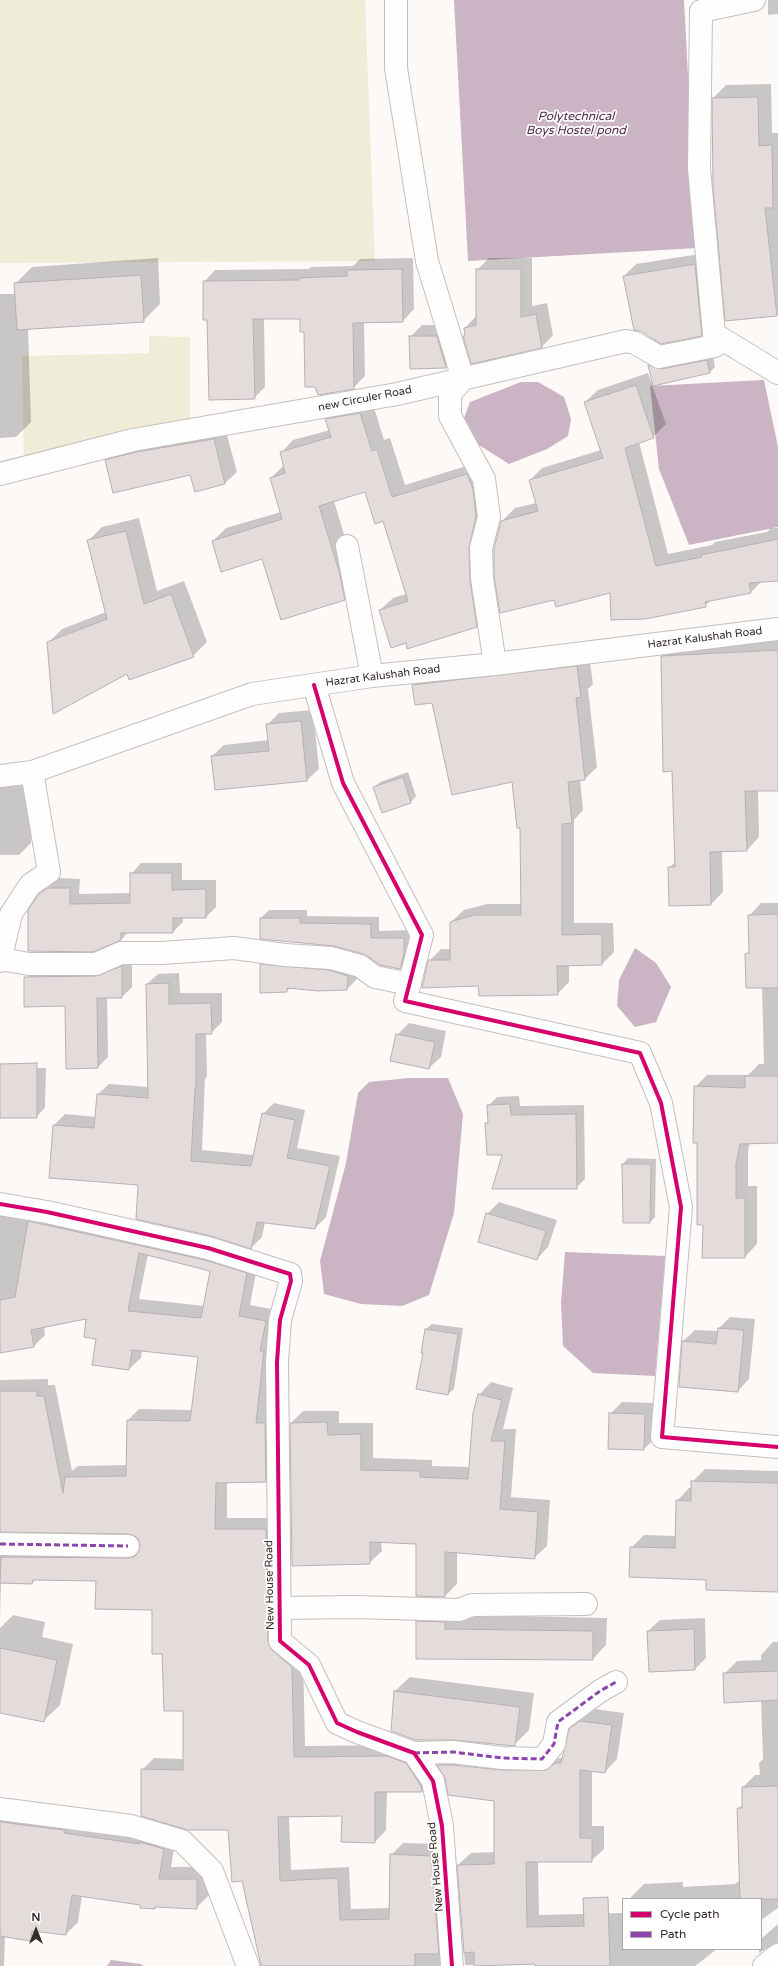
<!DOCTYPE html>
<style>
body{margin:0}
#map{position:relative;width:778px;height:1966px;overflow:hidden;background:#fcf9f7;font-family:"Varela Round",sans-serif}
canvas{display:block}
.legend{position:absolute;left:622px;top:1898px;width:140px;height:52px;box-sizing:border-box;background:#fff;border:1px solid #aeaaa9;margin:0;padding:5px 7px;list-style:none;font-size:12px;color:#352b28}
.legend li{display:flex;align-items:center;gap:8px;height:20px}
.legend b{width:20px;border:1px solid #aeaaa9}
.north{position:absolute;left:16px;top:1910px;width:40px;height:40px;-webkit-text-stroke:3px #fff;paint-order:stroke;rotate:0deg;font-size:11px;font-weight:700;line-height:16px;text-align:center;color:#352b28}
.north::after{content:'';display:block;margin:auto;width:14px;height:18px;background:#352b28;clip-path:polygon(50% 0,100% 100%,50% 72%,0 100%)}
</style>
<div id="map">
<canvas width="778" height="1966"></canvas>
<ul class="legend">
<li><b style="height:5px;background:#d6006c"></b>Cycle path</li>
<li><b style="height:5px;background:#8e44ad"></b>Path</li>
</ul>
<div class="north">N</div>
</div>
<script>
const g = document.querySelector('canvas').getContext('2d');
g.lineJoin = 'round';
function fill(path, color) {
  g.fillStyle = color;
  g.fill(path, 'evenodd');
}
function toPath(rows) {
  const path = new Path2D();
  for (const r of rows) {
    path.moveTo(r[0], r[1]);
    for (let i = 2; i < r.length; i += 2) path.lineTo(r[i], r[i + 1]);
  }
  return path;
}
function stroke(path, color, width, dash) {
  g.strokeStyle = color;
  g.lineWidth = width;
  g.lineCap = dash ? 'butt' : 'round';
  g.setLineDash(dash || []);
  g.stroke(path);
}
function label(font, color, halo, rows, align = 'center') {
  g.font = font + ' "Varela Round",sans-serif';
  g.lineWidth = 3.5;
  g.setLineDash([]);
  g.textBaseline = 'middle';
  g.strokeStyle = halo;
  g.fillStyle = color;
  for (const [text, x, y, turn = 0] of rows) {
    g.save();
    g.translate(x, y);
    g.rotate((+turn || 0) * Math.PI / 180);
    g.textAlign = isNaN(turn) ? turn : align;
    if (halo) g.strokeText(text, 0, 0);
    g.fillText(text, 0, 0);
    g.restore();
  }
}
fill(toPath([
 [0,0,365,0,375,261,0,263],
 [149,336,190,337,190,426,24,463,22,356,149,353]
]), '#efecd8');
fill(toPath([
 [454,0,684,0,697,248,468,261],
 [764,380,778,447,778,527,689,545,659,469,650,386],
 [521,382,538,382,564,397,571,419,568,436,547,449,509,464,471,440,464,418,470,402],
 [635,948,656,963,671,987,656,1022,635,1027,617,1006,619,980],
 [409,1078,448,1078,463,1114,454,1213,429,1295,402,1306,361,1304,324,1294,320,1261,346,1163,358,1093,369,1082],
 [565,1252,665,1256,655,1376,593,1373,563,1346,561,1302],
 [111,1960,141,1964,143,1966,107,1966]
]), '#cbb4c3');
fill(toPath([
 [768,0,778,0,778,14,768,15],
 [771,84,772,133,778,133,778,315,726,320,713,98,726,85],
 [706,253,713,323,701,335,624,276,636,264],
 [158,258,160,304,143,321,28,328,31,422,16,437,0,438,0,294,16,294,15,284,32,267],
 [413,258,414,309,403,321,364,321,365,376,353,388,305,331,301,318,264,318,265,387,254,398,208,319,204,282,215,270,309,269,311,267,353,266,360,259],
 [489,258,532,258,532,306,547,303,553,335,542,347,472,363,464,336,466,334,465,328,476,316,477,270],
 [422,325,448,325,458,355,446,367,411,368,410,337],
 [713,355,715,367,710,372,652,385,666,424,653,437,639,442,668,554,712,545,715,542,767,532,771,528,778,528,778,580,762,581,751,592,711,600,705,606,611,592,555,598,502,521,515,508,536,503,530,480,542,468,601,450,585,402,598,390,648,373,651,382,653,382,649,365,655,360],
 [372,401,384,440,390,438,405,485,479,462,489,614,476,626,407,642,380,610,393,598,406,594,383,520,366,491,334,501,351,558,357,587,344,600,263,558,213,541,226,528,281,512,271,478,284,465,281,453,293,440,330,430,326,419,339,407],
 [225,428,237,472,225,483,195,491,191,473,106,460,118,449],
 [139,518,157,591,184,581,207,642,193,656,127,672,48,643,62,629,106,612,88,541,102,527],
 [778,639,778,790,758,790,759,837,747,850,722,850,723,892,711,904,669,868,676,861,673,770,662,656,674,644],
 [589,655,593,684,588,689,597,767,585,779,580,779,583,810,574,820,574,923,613,923,614,952,602,964,569,965,569,982,557,994,479,985,429,961,441,949,451,949,451,922,464,910,487,904,521,904,521,827,512,781,433,702,413,685,425,673],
 [313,710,319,769,307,780,216,789,212,756,224,745,269,740,267,725,279,713],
 [408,772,416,796,411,802,374,788,380,782],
 [30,785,31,843,19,855,0,855,0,786],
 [141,863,182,863,182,880,216,880,216,907,206,917,183,917,183,922,173,932,128,932,121,940,40,895,59,878,80,879,79,894,131,893,131,874],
 [761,903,778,903,778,1142,750,1142,748,1151,748,1186,757,1186,757,1244,745,1257,704,1224,695,1087,707,1075,748,1075,759,1064,764,1064,762,987,746,954,750,950,749,916],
 [269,910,307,910,307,916,379,917,379,931,412,930,408,960,400,968,364,953,261,918],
 [270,955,358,966,357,979,347,989,290,988,287,991,261,965],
 [132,957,132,987,122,997,107,997,108,1057,98,1067,67,1068,66,1005,29,1006,29,977,39,967],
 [179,973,180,993,222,993,222,1022,211,1033,206,1033,207,1077,205,1078,202,1150,254,1155,263,1114,274,1103,305,1110,297,1148,340,1156,326,1217,315,1228,265,1222,262,1237,251,1248,139,1184,54,1125,65,1114,96,1117,98,1094,109,1084,149,1087,147,984,158,974],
 [409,1023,446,1031,441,1057,429,1068,397,1035],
 [0,1068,46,1068,45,1108,36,1117,0,1117],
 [519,1096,520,1106,584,1105,585,1179,576,1188,503,1154,486,1124,489,1121,488,1106,497,1097],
 [628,1158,656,1159,655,1217,650,1222,622,1193,623,1164],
 [499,1202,557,1220,548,1247,537,1259,487,1214],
 [0,1214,258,1262,250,1305,277,1310,277,1469,265,1481,227,1482,227,1518,278,1518,279,1629,303,1656,305,1746,399,1745,433,1779,422,1791,387,1791,386,1830,375,1842,343,1815,289,1816,291,1870,349,1867,351,1909,390,1908,391,1855,403,1843,442,1844,445,1966,266,1966,229,1829,142,1770,154,1758,184,1759,184,1710,163,1653,153,1609,97,1580,36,1579,32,1583,1,1582,0,1619,0,1537,12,1545,140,1547,140,1540,135,1535,128,1532,0,1531,0,1380,48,1379,48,1385,55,1385,72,1471,78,1466,127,1465,128,1420,139,1409,193,1410,200,1356,142,1350,141,1358,129,1369,88,1318,44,1327,45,1335,34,1346,0,1352],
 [148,1254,211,1270,205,1306,139,1299],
 [730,1317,755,1319,749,1379,738,1391,683,1341,695,1330,718,1331,719,1328],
 [432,1324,463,1328,454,1389,448,1394,417,1388,424,1352,426,1329],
 [491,1382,513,1388,503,1429,516,1429,511,1497,550,1500,547,1546,534,1558,457,1552,457,1584,445,1596,417,1543,381,1542,382,1551,369,1563,291,1423,303,1411,339,1411,339,1423,373,1423,373,1458,432,1460,432,1466,470,1467,479,1395],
 [622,1402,656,1403,655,1438,644,1449,610,1414],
 [705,1469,778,1471,778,1591,707,1579,631,1548,644,1535,676,1536,677,1501,689,1488,692,1488,692,1482],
 [431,1608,459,1615,607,1618,606,1645,593,1659,417,1658,417,1622],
 [13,1615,45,1622,42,1637,73,1644,60,1705,43,1721,0,1712,0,1628],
 [705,1618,706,1658,695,1669,648,1631,660,1620],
 [773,1642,778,1642,778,1908,761,1920,761,1899,631,1899,631,1897,644,1884,683,1882,683,1887,735,1884,740,1880,738,1809,743,1804,743,1787,755,1775,760,1775,759,1763,763,1759,761,1700,724,1674,737,1661,761,1660,761,1655],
 [410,1677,534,1693,529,1730,514,1745,392,1730,395,1691],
 [594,1709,624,1713,617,1759,605,1772,592,1770,592,1826,604,1826,604,1849,591,1861,538,1861,539,1915,623,1913,623,1949,717,1949,695,1966,536,1966,536,1963,465,1965,458,1865,471,1853,496,1852,496,1800,446,1778,438,1765,451,1753,515,1758,561,1758,564,1755,570,1730],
 [457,1764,507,1770,507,1772,457,1766],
 [0,1808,176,1836,171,1867,209,1867,209,1895,196,1908,157,1906,154,1908,141,1904,82,1895,78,1922,66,1934,39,1930,30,1940,5,1936,4,1966,0,1966],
 [778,1924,778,1942,759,1953,759,1949,761,1949,761,1939]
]), '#0003');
const building = toPath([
 [758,97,759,146,772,145,773,208,765,208,777,316,725,321,713,188,712,98,758,97],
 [695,264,702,336,661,344,641,331,634,330,623,276,695,264],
 [402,269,403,322,353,323,354,389,318,395,315,387,305,387,304,332,300,332,300,319,253,319,255,399,209,400,207,320,203,320,203,281,299,280,299,278,347,276,347,270,402,269],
 [476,269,521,269,521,317,536,314,542,348,471,364,463,336,465,336,464,328,476,325,476,269],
 [141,275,144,322,17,330,14,283,141,275],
 [409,336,437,336,446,368,410,369,409,336],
 [707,360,710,373,653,386,648,365,661,369,707,360],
 [636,385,654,438,625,448,656,566,702,557,701,555,778,539,778,581,749,583,751,593,705,602,706,607,645,619,611,620,610,593,556,607,554,600,500,613,494,577,494,549,501,521,538,511,529,480,603,458,584,402,636,385],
 [360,413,372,451,377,449,392,497,467,474,473,489,476,516,469,548,470,580,477,627,407,649,406,643,391,648,379,610,408,601,383,521,375,524,365,492,319,506,339,571,345,600,281,620,262,559,221,572,212,541,282,519,270,478,285,473,280,452,331,437,325,419,360,413],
 [214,439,225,484,195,492,190,475,113,493,105,460,136,452,214,439],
 [126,531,144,604,171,594,194,657,129,680,127,674,53,714,47,642,107,619,87,540,126,531],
 [778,650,778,791,745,791,747,851,710,852,711,905,669,906,668,867,675,867,672,771,663,772,661,656,778,650],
 [577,666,581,697,576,698,585,780,568,782,572,823,562,824,562,935,602,934,602,965,557,966,558,995,479,996,478,986,422,988,428,960,450,960,450,922,474,915,521,915,520,828,517,828,512,782,452,795,432,703,415,705,412,685,577,666],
 [301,721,307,781,215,790,211,756,269,751,266,724,301,721],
 [403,777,411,803,382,813,373,787,403,777],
 [130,873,172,873,172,890,206,889,206,918,173,918,173,933,121,933,121,940,93,952,28,951,28,910,39,894,48,888,70,888,70,904,130,903,130,873],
 [778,914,778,988,746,988,745,954,749,953,748,915,778,914],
 [260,918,300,918,300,923,371,924,371,938,404,938,404,953,400,969,380,965,364,954,334,946,260,939,260,918],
 [260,964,329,970,348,976,347,990,318,991,287,988,287,992,260,993,260,964],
 [122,966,122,998,97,998,98,1068,66,1069,65,1006,24,1007,24,977,96,976,122,966],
 [169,983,169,1004,211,1003,212,1034,196,1034,196,1088,195,1088,191,1161,251,1166,262,1113,295,1120,287,1158,330,1166,315,1229,257,1222,251,1249,211,1236,136,1219,138,1185,49,1178,53,1125,94,1128,97,1094,148,1098,146,984,169,983],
 [396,1034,435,1042,429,1069,390,1061,396,1034],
 [37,1063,37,1118,0,1118,0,1064,37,1063],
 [745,1076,778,1076,778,1143,740,1144,736,1164,736,1198,745,1198,745,1258,702,1258,703,1225,697,1225,697,1143,693,1143,694,1086,745,1088,745,1076],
 [510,1104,511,1115,576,1114,577,1189,492,1189,502,1155,487,1155,485,1123,488,1123,487,1105,510,1104],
 [622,1164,651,1164,650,1223,623,1223,622,1164],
 [486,1213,546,1231,537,1260,478,1242,486,1213],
 [28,1221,205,1260,247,1273,239,1316,266,1321,260,1351,264,1351,256,1423,265,1423,266,1482,216,1483,215,1529,266,1529,268,1641,272,1650,292,1667,294,1757,387,1756,406,1763,421,1786,422,1792,375,1792,375,1843,341,1842,342,1816,278,1817,280,1881,338,1878,340,1920,389,1919,390,1854,431,1856,439,1954,415,1954,415,1966,261,1966,242,1881,232,1882,228,1830,188,1830,141,1816,141,1769,183,1770,183,1711,164,1711,162,1654,152,1654,152,1610,95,1609,96,1581,33,1580,32,1584,0,1583,1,1557,128,1558,134,1557,138,1553,140,1546,139,1540,135,1536,128,1534,0,1532,0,1391,37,1391,37,1396,44,1396,63,1493,65,1477,126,1476,127,1420,190,1421,198,1357,132,1350,129,1370,92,1365,96,1339,84,1337,86,1319,31,1330,34,1347,0,1353,0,1300,15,1297,28,1221],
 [139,1253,210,1271,201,1318,128,1311,139,1253],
 [718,1328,744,1330,738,1392,679,1387,682,1341,716,1344,718,1328],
 [425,1329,458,1334,448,1395,416,1389,423,1353,421,1353,425,1329],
 [478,1394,502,1400,491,1441,505,1441,500,1509,538,1512,535,1559,445,1552,445,1597,416,1596,416,1544,370,1542,370,1564,292,1566,290,1423,327,1422,328,1435,361,1434,361,1470,420,1471,420,1477,468,1479,473,1413,478,1394],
 [609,1413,645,1414,644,1450,608,1449,609,1413],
 [691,1481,778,1483,778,1592,706,1590,706,1580,629,1577,630,1547,675,1548,676,1500,691,1501,691,1481],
 [416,1621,445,1622,445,1629,593,1631,593,1660,416,1659,416,1621],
 [694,1629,695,1670,649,1672,647,1631,694,1629],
 [0,1648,57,1660,44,1722,0,1713,0,1648],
 [778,1671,778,1700,724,1703,723,1673,778,1671],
 [394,1691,520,1707,515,1746,454,1740,416,1740,391,1731,394,1691],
 [580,1721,612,1725,605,1773,580,1770,580,1838,592,1838,592,1862,526,1862,527,1927,584,1926,583,1898,608,1897,610,1966,535,1966,535,1964,474,1966,474,1952,464,1953,457,1865,494,1864,494,1801,448,1795,445,1778,437,1765,452,1765,502,1770,547,1770,555,1763,561,1763,569,1729,580,1721],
 [778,1786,778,1899,740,1899,737,1808,742,1808,742,1787,778,1786],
 [0,1822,64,1830,64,1833,140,1844,140,1842,164,1849,159,1879,197,1879,197,1909,155,1907,155,1909,140,1908,140,1905,72,1895,66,1935,32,1931,30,1941,0,1936,0,1822]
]);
fill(building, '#e4dbdb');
stroke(building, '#b7b0b1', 1);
const minor = toPath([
 [396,0,396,68,427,261,463,379,450,394,450,416,484,479,489,517,481,548,482,578,495,664],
 [754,0,701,11,699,168,714,334,778,373],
 [0,474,133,440,397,394,626,341,635,343,659,357,715,346,714,334],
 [347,546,372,676],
 [314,685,343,783,422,935,405,1001,640,1053,661,1103,681,1207,662,1437,778,1447],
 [0,776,32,772,252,694,372,676,495,664,778,629],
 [1,959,29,964,96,964,121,953,162,953,234,948,285,955,331,958,360,966,375,977,410,984],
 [0,961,11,914,30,885,49,872,32,772],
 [0,1204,47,1212,208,1248,290,1274,291,1281,280,1320,277,1362,280,1641,309,1665,337,1723,357,1732,414,1753,433,1781,442,1826,452,1966],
 [0,1544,128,1546],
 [280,1608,355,1607,459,1610,472,1605,586,1604],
 [414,1753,453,1752,502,1758,542,1759,554,1744,558,1722,600,1691,616,1682],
 [0,1809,131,1826,182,1841,212,1871,248,1966]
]);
const major = toPath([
 [764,1966,778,1955]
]);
stroke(minor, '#c5bfbd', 24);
stroke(major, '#c5bfbd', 24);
stroke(minor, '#fffefe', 22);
stroke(major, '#fffefe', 22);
stroke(toPath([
 [0,1544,128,1546],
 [414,1753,453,1752,502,1758,542,1759,554,1744,558,1722,600,1691,616,1682]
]), '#8e44ad', 3, [6, 3]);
stroke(toPath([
 [314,685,343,783,422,935,405,1001,640,1053,661,1103,681,1207,662,1437,778,1447],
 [0,1204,47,1212,208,1248,290,1274,291,1281,280,1320,277,1362,280,1641,309,1665,337,1723,357,1732,414,1753,433,1781,442,1826,452,1966]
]), '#d6006c', 4);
label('11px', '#352b28', '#fff', [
 ["new Circuler Road",365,399,-11],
 ["Hazrat Kalushah Road",705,638,-7],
 ["Hazrat Kalushah Road",383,676,-7],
 ["New House Road",270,1585,-91],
 ["New House Road",436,1867,-95]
]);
label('italic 12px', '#53294a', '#fff', [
 ["Polytechnical",576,117],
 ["Boys Hostel pond",576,131]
]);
</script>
